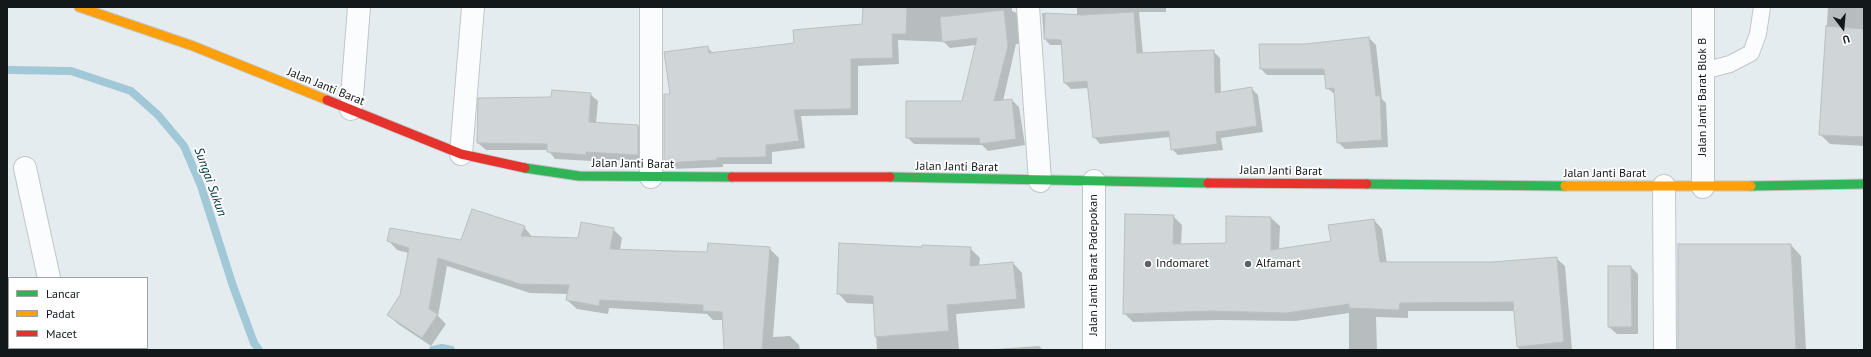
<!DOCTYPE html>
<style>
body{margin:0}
#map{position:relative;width:1871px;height:357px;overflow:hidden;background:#e5ecef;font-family:"PT Sans",sans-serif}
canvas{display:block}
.frame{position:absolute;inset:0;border:8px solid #13181a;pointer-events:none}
.legend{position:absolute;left:8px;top:277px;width:140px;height:72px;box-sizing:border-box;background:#fff;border:1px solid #a1a3a3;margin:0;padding:5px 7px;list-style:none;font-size:12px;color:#13181a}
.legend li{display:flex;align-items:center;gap:8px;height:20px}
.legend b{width:20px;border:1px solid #a1a3a3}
.north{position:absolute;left:1823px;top:8px;width:40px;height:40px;-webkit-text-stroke:3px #fff;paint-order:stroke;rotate:164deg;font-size:11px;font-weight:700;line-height:16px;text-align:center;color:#13181a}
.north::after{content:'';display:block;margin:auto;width:14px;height:18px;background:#13181a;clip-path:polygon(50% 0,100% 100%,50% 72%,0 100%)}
</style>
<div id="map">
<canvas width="1871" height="357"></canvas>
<div class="frame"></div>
<ul class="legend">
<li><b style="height:5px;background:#30b455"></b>Lancar</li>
<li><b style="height:5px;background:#ff9f0a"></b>Padat</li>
<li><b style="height:5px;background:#e5322d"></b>Macet</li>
</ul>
<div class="north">U</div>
</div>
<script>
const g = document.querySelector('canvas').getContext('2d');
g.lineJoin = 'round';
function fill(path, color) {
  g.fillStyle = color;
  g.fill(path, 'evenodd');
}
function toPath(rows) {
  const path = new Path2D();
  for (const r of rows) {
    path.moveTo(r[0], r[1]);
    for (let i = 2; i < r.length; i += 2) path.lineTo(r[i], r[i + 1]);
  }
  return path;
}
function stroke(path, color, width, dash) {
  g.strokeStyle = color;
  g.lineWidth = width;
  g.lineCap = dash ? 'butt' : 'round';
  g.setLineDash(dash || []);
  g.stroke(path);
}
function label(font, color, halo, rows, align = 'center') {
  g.font = font + ' "PT Sans",sans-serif';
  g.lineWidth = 3.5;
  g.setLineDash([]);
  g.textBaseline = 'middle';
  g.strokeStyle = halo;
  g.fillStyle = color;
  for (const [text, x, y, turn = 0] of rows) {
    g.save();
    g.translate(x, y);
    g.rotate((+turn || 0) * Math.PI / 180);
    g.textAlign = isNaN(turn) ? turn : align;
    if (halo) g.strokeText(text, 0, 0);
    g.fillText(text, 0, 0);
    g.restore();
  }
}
fill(toPath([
 [864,7,1012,7,1012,11,1015,12,1022,19,1024,44,1016,44,1003,101,1012,100,1019,107,1025,145,988,151,982,145,914,144,907,137,963,102,976,45,950,48,944,42,898,40,899,64,858,66,858,115,801,116,805,148,772,152,772,164,723,164,723,167,672,169,665,162,672,95,707,47,714,54,795,44,863,25],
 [1077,7,1166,7,1166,12,1139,12,1143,54,1213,51,1220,58,1221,93,1251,88,1258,95,1263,132,1221,138,1223,150,1178,155,1172,149,1170,137,1100,144,1094,137,1089,88,1071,89,1065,83,1062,45,1050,45,1044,38,1042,13,1077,16],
 [1828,7,1864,7,1864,146,1830,144,1820,134],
 [1369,38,1376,45,1382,99,1386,103,1388,147,1345,149,1338,142,1336,95,1327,88,1326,75,1267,75,1261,69,1305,45],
 [590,94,598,101,596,124,638,126,645,133,645,161,593,159,593,161,555,159,548,150,486,150,478,143,552,98],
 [1173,216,1182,225,1181,244,1227,244,1271,218,1280,226,1279,250,1332,242,1374,220,1382,229,1387,263,1492,263,1556,258,1565,266,1572,350,1519,350,1515,311,1408,311,1408,318,1376,317,1377,350,1349,350,1349,313,1295,321,1220,320,1133,322,1124,313],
 [524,227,533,238,579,239,613,229,622,238,620,250,708,253,769,248,779,258,773,337,790,336,799,345,800,350,725,350,723,320,713,320,707,314,609,308,608,314,577,309,567,300,569,294,530,293,447,266,438,316,446,324,431,346,398,324,388,315,401,296,409,253,397,250,388,240,462,241],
 [1791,245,1801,256,1806,350,1679,350],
 [923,248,970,248,980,258,979,266,1013,263,1022,273,1025,308,956,314,959,350,877,350,874,304,847,303,838,293],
 [1631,267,1638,274,1638,334,1617,334,1609,327],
 [1039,346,1043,350,980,350]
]), '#0003');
stroke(toPath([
 [7,70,71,71,131,91,158,115,184,146,201,186,233,286,254,343,259,350],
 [433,350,442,348,451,350]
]), '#a1c8d6', 8);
const building = toPath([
 [863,7,907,7,906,34,892,34,893,58,851,59,851,109,794,110,799,141,766,145,766,157,717,158,717,160,664,163,664,94,670,94,664,52,708,46,709,53,794,43,793,30,862,24,863,7],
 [1004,10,1008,46,994,101,1012,99,1016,139,980,144,979,138,906,138,906,101,962,101,977,38,942,42,940,17,1004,10],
 [1134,12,1137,53,1214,50,1215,93,1252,87,1257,126,1216,132,1217,144,1171,150,1169,131,1093,138,1087,81,1064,83,1061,40,1044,39,1045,13,1082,15,1134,12],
 [1826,26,1864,29,1864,137,1819,135,1826,26],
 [1369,37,1376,96,1380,95,1382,140,1337,143,1334,88,1326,89,1324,69,1260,69,1259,44,1305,44,1369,37],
 [552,90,591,93,589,122,638,125,638,155,586,152,586,155,547,152,547,144,477,143,478,98,551,97,552,90],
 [472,209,525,226,521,236,578,238,581,222,614,228,610,249,707,252,708,243,770,247,762,350,724,350,722,312,703,311,703,305,600,300,599,306,566,300,569,285,520,284,438,258,429,309,438,314,422,338,387,315,400,295,409,248,387,241,390,228,461,240,472,209],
 [1125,214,1174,215,1173,244,1226,243,1226,216,1271,217,1271,250,1331,241,1328,225,1374,219,1380,262,1492,262,1557,257,1564,342,1517,347,1513,302,1400,303,1399,310,1349,308,1349,304,1286,313,1211,311,1123,314,1125,214],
 [839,243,922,247,922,245,971,247,970,266,1013,262,1017,299,947,305,949,331,875,337,873,296,837,294,839,243],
 [1678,244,1791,244,1796,350,1678,350,1678,244],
 [1608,266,1631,266,1632,327,1608,327,1608,266]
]);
fill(building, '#d0d5d7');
stroke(building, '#babfc1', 1);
const lane = toPath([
 [1702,68,1711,69,1730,64,1751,53,1758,34,1762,7]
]);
const street = toPath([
 [1028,7,1040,181],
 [1703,7,1703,187],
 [351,109,359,7],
 [461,154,473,7],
 [25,168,49,278],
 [651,177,651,7],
 [1094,181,1094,350],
 [1664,186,1665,350],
 [60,348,61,350]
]);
const fast = toPath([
 [525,168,579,176,732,177],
 [890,177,1208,183],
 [1367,184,1565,186],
 [1751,186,1864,184]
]);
const slow = toPath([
 [79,7,193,46,327,100],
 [1565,186,1751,186]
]);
const jam = toPath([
 [327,100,461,154,525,168],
 [732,177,890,177],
 [1208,183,1367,184]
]);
stroke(lane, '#c1c6c8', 18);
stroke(street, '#c1c6c8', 24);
stroke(fast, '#c1c6c8', 11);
stroke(slow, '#c1c6c8', 11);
stroke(jam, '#c1c6c8', 11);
stroke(lane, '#fbfcfd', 16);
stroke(street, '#fbfcfd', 22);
stroke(fast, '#30b455', 9);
stroke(slow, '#ff9f0a', 9);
stroke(jam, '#e5322d', 9);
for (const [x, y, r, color] of [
 [1148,264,4,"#5c6265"],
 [1248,264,4,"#5c6265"]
]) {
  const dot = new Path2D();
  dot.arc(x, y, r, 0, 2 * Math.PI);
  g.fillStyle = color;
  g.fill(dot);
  stroke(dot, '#fff', 1.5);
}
label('12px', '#13181a', '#fff', [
 ["Jalan Janti Barat",326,87,22],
 ["Jalan Janti Barat Blok B",1703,97,-90],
 ["Jalan Janti Barat",633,164,1],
 ["Jalan Janti Barat",957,167,1],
 ["Jalan Janti Barat",1281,171,1],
 ["Jalan Janti Barat",1605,174],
 ["Jalan Janti Barat Padepokan",1094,265,-90]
]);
label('12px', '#13181a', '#fff', [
 ["Indomaret",1156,264],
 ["Alfamart",1256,264]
], 'left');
label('italic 13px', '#00313f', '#fff', [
 ["Sungai Sukun",210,182,70]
]);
</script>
